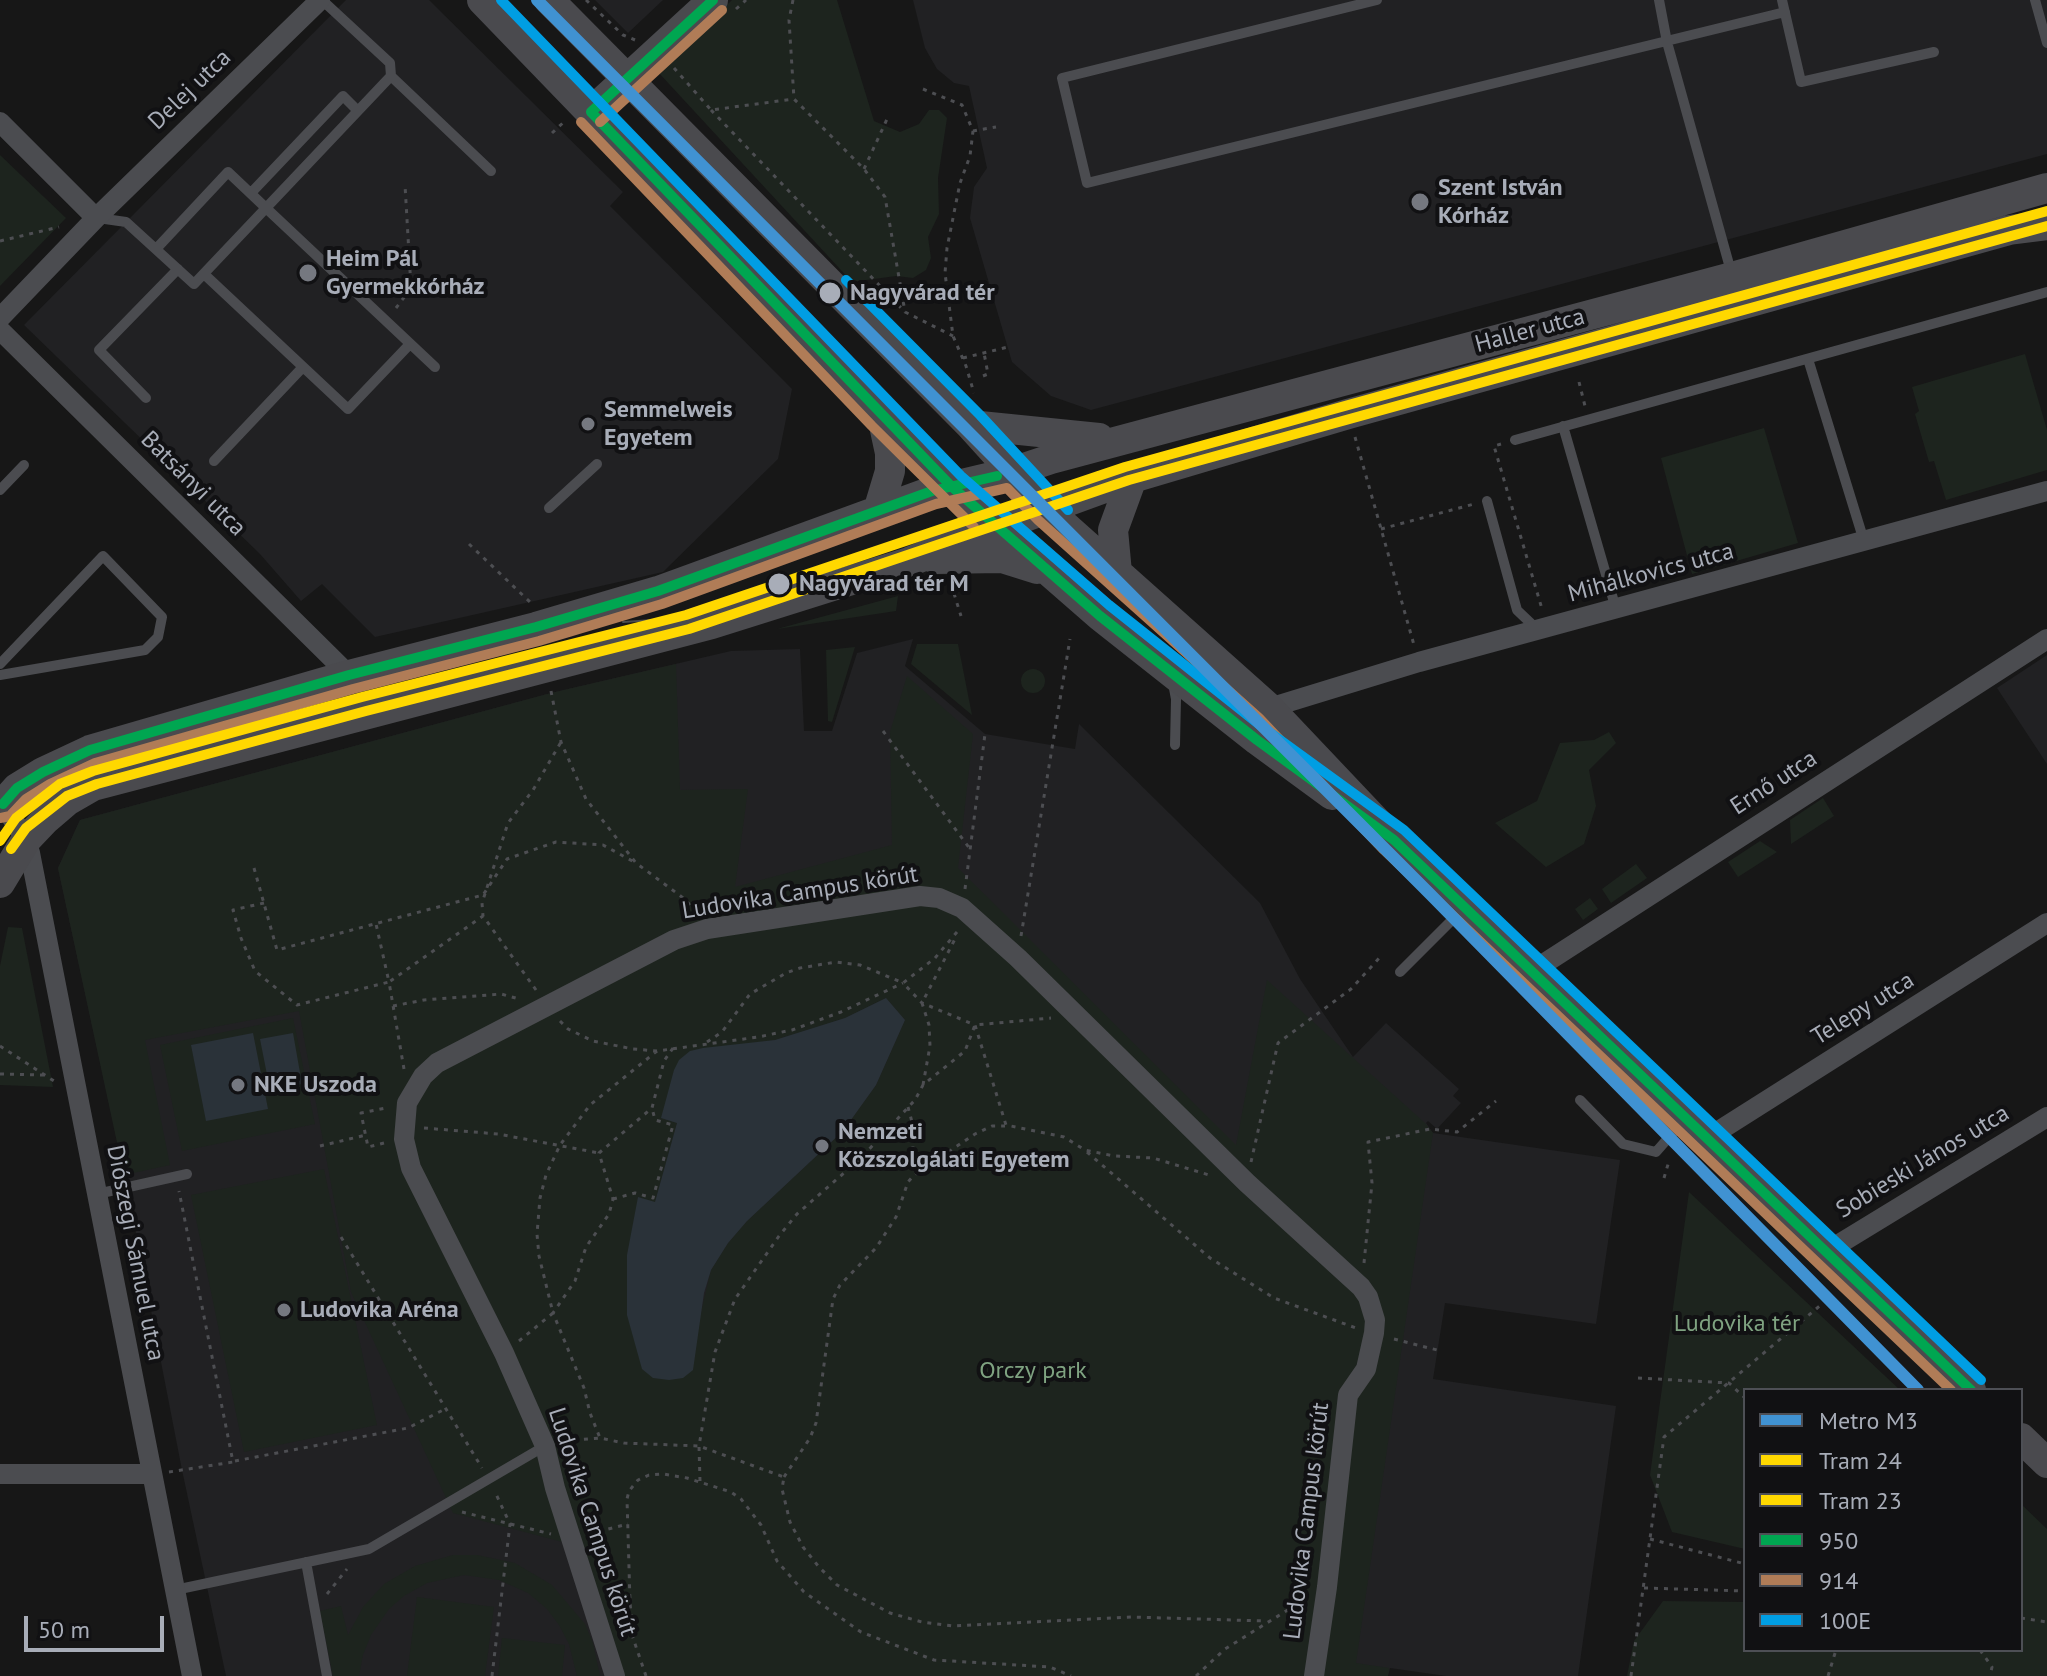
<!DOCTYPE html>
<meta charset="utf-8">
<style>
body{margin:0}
#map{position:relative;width:2047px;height:1676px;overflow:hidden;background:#171717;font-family:"PT Sans",sans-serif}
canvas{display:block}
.legend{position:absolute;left:1743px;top:1388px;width:280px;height:264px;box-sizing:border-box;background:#111113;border:2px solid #4d4f55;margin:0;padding:10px 14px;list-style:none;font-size:24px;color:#a8adb8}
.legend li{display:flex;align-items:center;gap:16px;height:40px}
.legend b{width:40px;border:2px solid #4d4f55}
.scale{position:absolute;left:24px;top:1616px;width:140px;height:36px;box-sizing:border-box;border:4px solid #a8adb8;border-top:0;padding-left:10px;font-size:24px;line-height:28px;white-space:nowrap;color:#a8adb8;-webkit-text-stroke:6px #111113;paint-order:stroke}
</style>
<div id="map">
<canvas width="2047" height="1676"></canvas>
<ul class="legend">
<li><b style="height:10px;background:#4092d2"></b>Metro M3</li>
<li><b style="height:10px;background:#ffd800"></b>Tram 24</li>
<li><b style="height:10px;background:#ffd800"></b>Tram 23</li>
<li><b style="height:10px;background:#00a651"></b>950</li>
<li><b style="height:10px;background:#b07c57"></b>914</li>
<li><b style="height:10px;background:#009ee3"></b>100E</li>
</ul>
<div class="scale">50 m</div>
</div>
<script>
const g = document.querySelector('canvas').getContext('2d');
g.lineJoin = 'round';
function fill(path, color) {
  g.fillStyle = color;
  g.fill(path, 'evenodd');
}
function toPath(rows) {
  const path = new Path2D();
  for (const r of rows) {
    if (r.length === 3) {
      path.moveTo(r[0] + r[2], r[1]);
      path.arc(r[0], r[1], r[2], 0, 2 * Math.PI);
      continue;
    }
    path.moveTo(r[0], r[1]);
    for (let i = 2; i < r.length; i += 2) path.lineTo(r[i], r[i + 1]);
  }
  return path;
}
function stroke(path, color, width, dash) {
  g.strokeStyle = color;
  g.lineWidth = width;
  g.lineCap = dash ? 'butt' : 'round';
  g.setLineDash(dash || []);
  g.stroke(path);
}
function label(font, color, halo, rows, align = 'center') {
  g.font = font + ' "PT Sans",sans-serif';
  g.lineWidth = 8;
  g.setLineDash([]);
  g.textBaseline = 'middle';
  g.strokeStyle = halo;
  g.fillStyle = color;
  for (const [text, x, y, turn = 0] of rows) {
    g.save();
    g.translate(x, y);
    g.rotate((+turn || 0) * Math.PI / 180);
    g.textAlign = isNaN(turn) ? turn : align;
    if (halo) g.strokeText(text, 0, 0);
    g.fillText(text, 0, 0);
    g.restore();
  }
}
fill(toPath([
 [346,0,429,0,623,192,610,206,792,389,778,459,663,572,375,637,322,584,301,601,260,554,24,325],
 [595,0,663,0,628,33],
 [913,0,2047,0,2047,154,1091,410,1051,396,1012,362,970,218,974,187,987,168,969,86,954,83,937,69,925,48],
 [913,639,905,666,985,734,1075,749,1079,724,1260,903,1300,979,1353,1057,1386,1023,1459,1089,1453,1096,1461,1103,1437,1129,1428,1121,1426,1123,1433,1133,1620,1160,1596,1324,1445,1303,1433,1379,1616,1406,1578,1676,1446,1676,1390,1668,1388,1676,226,1676,182,1470,127,1187,58,868,80,820,551,693,731,651,800,649,804,731,832,731,857,653],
 [2047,655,2047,764,1997,688]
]), '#212123');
fill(toPath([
 [732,0,837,0,874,121,900,132,919,124,929,110,939,110,947,118,938,178,939,214,928,237,931,258,926,270,913,278,896,276,852,282,658,72],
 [0,155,66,218,0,286],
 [2025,354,2047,430,2047,470,1946,500,1934,461,1929,462,1915,414,1919,411,1912,387],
 [1764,428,1798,543,1692,574,1661,458],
 [898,596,896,611,777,629],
 [917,644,958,644,972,715,911,664],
 [855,647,832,722,828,721,826,650],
 [676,664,680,790,748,789,735,887,892,845,890,732,907,676,973,734,958,868,1236,1145,1267,980,1425,1123,1433,1133,1356,1663,1389,1668,1388,1676,608,1676,566,1543,453,1513,351,1292,299,1011,145,1040,170,1165,124,1175,58,868,80,820,551,693],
 [886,998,905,1020,876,1085,843,1131,747,1221,728,1243,711,1270,698,1325,638,1198,655,1203,677,1123,661,1118,740,1045,775,1040,811,1029,845,1018],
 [1033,681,12],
 [1609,732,1616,743,1589,770,1596,806,1584,844,1546,867,1495,823,1537,801,1560,743,1594,740],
 [1823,798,1834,816,1791,844,1790,820],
 [1760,841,1777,852,1738,877,1728,862],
 [1636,864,1647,878,1611,903,1602,889],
 [1590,898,1598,909,1583,920,1575,909],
 [8,927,22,928,53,1087,0,1085,0,966],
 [293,1018,315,1124,182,1151,160,1045],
 [324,1169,377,1425,244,1452,191,1195],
 [1689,1192,1900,1390,1745,1390,1745,1549,1672,1532,1650,1475],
 [2021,1504,2047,1529,2047,1676,1627,1676,1634,1641,1663,1601,1745,1602,1745,1650,2021,1650],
 [453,1555,477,1555,515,1563,552,1585,585,1624,593,1643,600,1676,577,1676,569,1644,559,1625,547,1609,528,1593,499,1580,464,1575,427,1583,404,1596,389,1609,371,1635,363,1655,359,1676,333,1676,320,1611,341,1606,348,1635,363,1607,384,1584,415,1566],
 [417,1597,494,1607,485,1676,407,1676],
 [502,1638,565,1645,562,1676,498,1676]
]), '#1d241e');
fill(toPath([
 [886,998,905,1020,876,1085,843,1131,747,1221,728,1243,711,1270,704,1293,693,1370,683,1378,669,1380,653,1378,642,1369,627,1315,627,1255,638,1197,655,1202,677,1123,661,1118,674,1070,679,1060,690,1051,703,1048,775,1040,845,1018],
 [253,1033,268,1109,206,1121,191,1045],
 [293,1033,302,1084,270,1090,260,1039]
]), '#2a3239');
stroke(toPath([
 [586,0,623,35,635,40],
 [793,0,789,20,794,99,864,169,885,197,905,312],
 [736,9,746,0],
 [674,68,711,110,794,99],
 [923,89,962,105,973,131,970,156,960,183,947,248,945,273,953,336,966,366,974,393],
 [711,110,905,312,953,336],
 [973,131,996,127],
 [552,133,565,121],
 [864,169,888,117],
 [0,241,59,227],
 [396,308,411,288,405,185],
 [963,358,1008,347],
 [983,376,988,374,984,353],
 [1579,382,1585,406],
 [1355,437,1414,645],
 [1501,444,1494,446,1542,609],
 [1381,529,1474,504],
 [469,544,531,603],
 [951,584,961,616],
 [551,691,561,742,586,799,636,863,686,900,695,912],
 [883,731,970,849],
 [254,868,277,950,483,895,507,859,556,842,603,845,636,863],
 [965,889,985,734],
 [264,903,233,910,241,938,255,971,297,1005,389,982,376,924],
 [957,932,935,958,903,983,922,1003,975,1025,1006,1125,1064,1137,1085,1150,1114,1156,1153,1158,1209,1175],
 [1021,936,1070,639],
 [536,990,483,916,482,903,508,823,533,790,561,742],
 [393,1006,424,1000,501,994,519,999],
 [560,1021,568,1029,593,1041,633,1049,657,1051],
 [707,1042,722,1032,750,994,786,973,800,968,836,962,860,965,901,982],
 [0,1046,54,1081],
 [673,1048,664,1061,652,1108,599,1153,613,1199,609,1214,586,1247,575,1281,553,1313,584,1388,590,1413,600,1438,624,1443,699,1446,784,1477,782,1489,790,1522,803,1547,819,1567,837,1585,890,1613,922,1622,953,1626,1131,1617,1266,1621],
 [404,1069,389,982,483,916],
 [0,1074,44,1075],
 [923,1085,930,1046,929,1025,922,1003,955,939],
 [908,1107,912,1122,914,1175],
 [424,1128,498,1134,599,1153],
 [384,1143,368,1147,361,1113,386,1108],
 [320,1146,366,1135],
 [1087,1152,1210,1258,1274,1298,1356,1328],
 [1251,1162,1278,1043,1351,989,1382,955],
 [1664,1178,1669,1161],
 [613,1199,635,1193,653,1198,673,1125,655,1120,652,1108],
 [341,1237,482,1468],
 [1364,1263,1372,1183,1368,1142,1430,1129,1457,1132,1496,1101],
 [1394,1339,1437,1350],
 [519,1341,553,1313,539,1256,537,1234,540,1198,546,1175,560,1145,590,1105,657,1051,758,1037,792,1030,841,1012,903,983],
 [1638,1378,1729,1383,1745,1398],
 [564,1441,600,1438],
 [235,1461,408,1428,447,1408],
 [169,1472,233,1462,179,1191],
 [784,1477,810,1438,816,1423,833,1299,840,1285,876,1248,896,1217,908,1182,914,1175,975,1134,992,1126,1005,1126],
 [700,1481,699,1446,715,1352,735,1299,779,1236,797,1214,860,1159,915,1100,923,1085,965,1051,975,1025,1051,1018],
 [462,1512,551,1534],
 [589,1534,628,1524],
 [1650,1539,1745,1564],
 [1644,1588,1745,1591],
 [327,1594,347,1569],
 [2021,1618,2047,1622],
 [1980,1650,1992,1667,1990,1676],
 [492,1676,510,1524,495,1492],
 [646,1676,633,1638,630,1602,627,1499,629,1491,638,1480,649,1475,663,1474,687,1478,731,1492,741,1499,761,1525,777,1561,804,1592,861,1632,934,1660,1050,1667,1071,1676],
 [1196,1676,1225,1649,1307,1598],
 [1631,1676,1664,1437,1822,1304],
 [1828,1676,1836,1650]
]), '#4d4e52', 3, [4, 6]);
stroke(toPath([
 [322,0,390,63,391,76],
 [1377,0,1062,78,1087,183,1785,12],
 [1659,0,1667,42,1732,275],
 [1782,0,1801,82,1934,52],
 [2035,0,2047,43],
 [251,193,343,96,358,111],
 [98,218,126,222,194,284,266,208,435,367],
 [156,249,228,172,266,208,391,76,491,171],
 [204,274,348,409,410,344],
 [1808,359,1864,541],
 [146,398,99,350,178,269],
 [1563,426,1616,609],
 [1515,440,2047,292],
 [214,461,303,367],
 [0,490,24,465],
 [1487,501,1517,610,1537,629],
 [549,508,597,464],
 [0,664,103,556,162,617,158,637,145,650,0,675],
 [1173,683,1176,699,1175,745],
 [1400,972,1464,908],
 [1580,1100,1623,1144,1656,1152,1684,1120],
 [97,1194,187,1174],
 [306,1562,327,1676],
 [175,1590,369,1549,545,1446]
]), '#4b4c50', 10);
stroke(toPath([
 [0,122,96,218],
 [0,318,96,218,320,0],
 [0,330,349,675],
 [1269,708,1419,662,2047,491],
 [3,804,26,840,30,853,192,1676],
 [1531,972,2047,639],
 [1706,1139,2047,923],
 [1826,1252,2047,1117],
 [0,1474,152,1474],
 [615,1676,555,1488,545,1446,504,1353,411,1168,404,1139,407,1103,423,1076,437,1063,674,940,707,929,920,896,939,898,962,908,1018,958,1247,1183,1361,1287,1368,1297,1375,1320,1374,1333,1366,1369,1348,1395,1327,1587,1314,1676]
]), '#4b4c50', 20);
stroke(toPath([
 [482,0,951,486,1100,616,1257,740,1332,795],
 [549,0,970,425,1047,510,1269,708,1394,840,1971,1390],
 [591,112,713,0],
 [970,425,1099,438],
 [878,511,890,471,890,453,882,416],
 [935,559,1002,558,1037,569],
 [1117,573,1113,530,1132,478],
 [0,807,17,788,43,772,90,750,349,675,536,627,658,591,932,491,1012,472,1051,459,1732,277,2047,188],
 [0,883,26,840,46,819,67,801,93,786,712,624,909,562,965,539,1132,478,1348,414,2009,230,2047,225],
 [2021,1438,2047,1463]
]), '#4a4a4e', 30);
stroke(toPath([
 [623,622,668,619]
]), '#4b4c4f', 2);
stroke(toPath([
 [591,112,951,486,1100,616,1257,740,1394,840,1971,1390],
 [591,112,713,0],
 [3,804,17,788,43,772,90,750,349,675,536,627,658,591,932,491,997,476]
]), '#00a651', 10);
stroke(toPath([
 [581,122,872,426,974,527],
 [600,122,722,10],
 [0,818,10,816,26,799,50,784,95,763,353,689,539,641,662,604,936,504,1007,488,1038,520,1259,718,1384,850,1951,1390]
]), '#b07c57', 10);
stroke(toPath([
 [501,0,961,476,1109,605,1265,729,1404,830,1981,1380],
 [846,280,980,415,1068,510]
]), '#009ee3', 10);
stroke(toPath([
 [0,841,16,818,60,784,93,771,362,697,686,615,1125,467,2047,211]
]), '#ffd800', 10);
stroke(toPath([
 [11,849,26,828,67,796,97,784,366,711,689,629,1129,480,2047,226]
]), '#ffd800', 10);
stroke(toPath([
 [537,0,1430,894,1918,1390]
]), '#4092d2', 12);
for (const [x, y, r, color] of [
 [1420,202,10,"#757880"],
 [308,273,10,"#757880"],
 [830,293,12,"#a8adb8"],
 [588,424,8,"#757880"],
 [779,584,12,"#a8adb8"],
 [238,1085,8,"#757880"],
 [822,1146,8,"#757880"],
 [284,1310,8,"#757880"]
]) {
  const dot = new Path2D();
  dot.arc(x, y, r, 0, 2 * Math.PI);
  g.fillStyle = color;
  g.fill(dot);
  stroke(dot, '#111113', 3);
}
label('24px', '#a8adb8', '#111113', [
 ["Delej utca",190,90,-44],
 ["Haller utca",1530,331,-15],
 ["Batsányi utca",193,484,45],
 ["Mihálkovics utca",1651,573,-15],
 ["Ernő utca",1774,783,-33],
 ["Ludovika Campus körút",800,893,-9],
 ["Telepy utca",1863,1009,-32],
 ["Sobieski János utca",1923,1162,-31],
 ["Diószegi Sámuel utca",135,1253,79],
 ["Ludovika Campus körút",1307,1521,-83],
 ["Ludovika Campus körút",592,1522,72]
]);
label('bold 24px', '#a8adb8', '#111113', [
 ["Szent István",1438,188],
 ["Kórház",1438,216],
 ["Heim Pál",326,259],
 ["Gyermekkórház",326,287],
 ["Semmelweis",604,410],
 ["Egyetem",604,438],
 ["NKE Uszoda",254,1085],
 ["Nemzeti",838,1132],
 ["Közszolgálati Egyetem",838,1160],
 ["Ludovika Aréna",300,1310]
], 'left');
label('bold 24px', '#a8adb8', '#111113', [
 ["Nagyvárad tér",850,293],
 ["Nagyvárad tér M",799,584]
], 'left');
label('24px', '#7fa381', '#111113', [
 ["Ludovika tér",1737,1324],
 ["Orczy park",1033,1371]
]);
</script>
